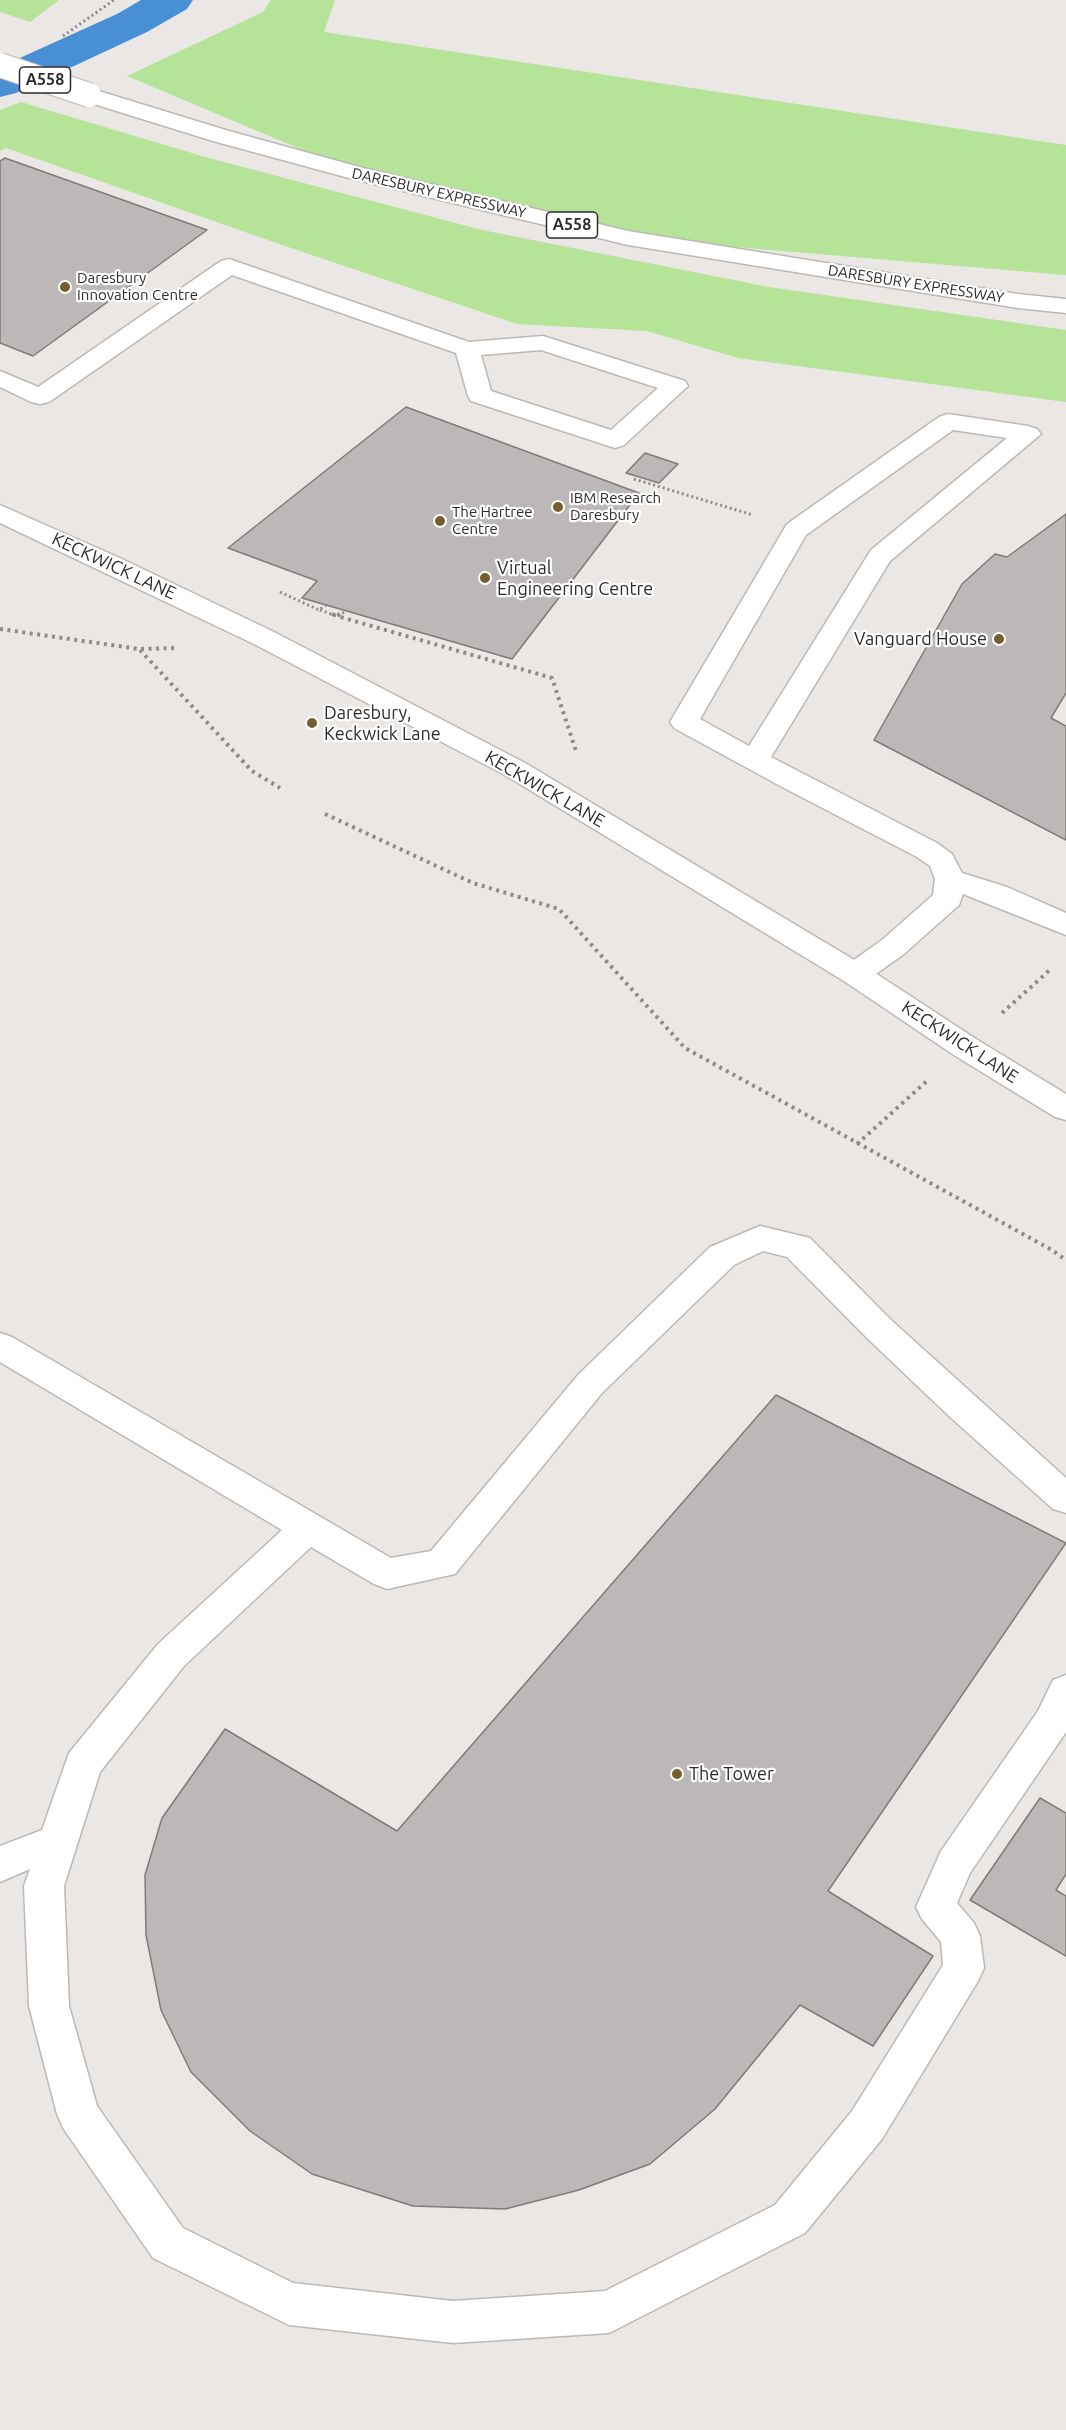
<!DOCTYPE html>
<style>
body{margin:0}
canvas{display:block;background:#ebe7e5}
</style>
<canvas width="1066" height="2430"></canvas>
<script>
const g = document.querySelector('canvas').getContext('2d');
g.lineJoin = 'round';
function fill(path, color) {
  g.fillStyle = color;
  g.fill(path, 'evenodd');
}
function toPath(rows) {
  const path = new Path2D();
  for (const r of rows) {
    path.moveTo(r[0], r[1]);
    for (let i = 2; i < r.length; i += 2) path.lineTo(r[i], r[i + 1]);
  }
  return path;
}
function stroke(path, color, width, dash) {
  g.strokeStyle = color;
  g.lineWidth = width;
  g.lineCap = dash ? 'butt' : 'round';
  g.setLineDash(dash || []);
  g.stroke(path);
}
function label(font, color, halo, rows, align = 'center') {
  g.font = font + ' Ubuntu,sans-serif';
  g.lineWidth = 4.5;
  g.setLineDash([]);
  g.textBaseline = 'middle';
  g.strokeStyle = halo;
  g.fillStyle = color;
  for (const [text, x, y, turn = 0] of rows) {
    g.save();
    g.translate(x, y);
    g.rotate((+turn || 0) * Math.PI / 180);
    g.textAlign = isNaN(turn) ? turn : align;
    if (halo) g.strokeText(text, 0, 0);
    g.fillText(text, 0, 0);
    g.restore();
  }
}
fill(toPath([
 [0,0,59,0,30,22,0,12],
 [271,0,335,0,324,32,1066,145,1066,275,628,238,357,173,127,76,263,12],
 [21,102,205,157,482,230,769,287,1066,330,1066,402,738,358,647,331,517,324,282,245,6,148,0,151,0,110]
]), '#b5e398');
fill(toPath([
 [141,0,193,0,187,9,147,32,16,93,0,97,0,67,117,14,141,0]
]), '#488fd5');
const building = toPath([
 [5,158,207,230,33,356,0,343,0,161,5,158],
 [406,407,639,493,512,659,302,598,317,581,228,548,406,407],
 [645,453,678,464,659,483,626,473,645,453],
 [1066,514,1066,693,1051,718,1066,726,1066,840,874,740,962,584,995,554,1007,557,1066,514],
 [776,1395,1066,1543,828,1891,933,1956,873,2046,800,2005,715,2109,650,2164,579,2190,505,2209,413,2206,312,2174,250,2131,191,2072,161,2010,146,1935,145,1875,162,1818,225,1729,397,1831,776,1395],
 [1040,1798,1066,1813,1066,1874,1056,1890,1066,1896,1066,1956,970,1900,1040,1798]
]);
fill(building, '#bcb8b7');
stroke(building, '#7f7b7a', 1.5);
const lane = toPath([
 [229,259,469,342,543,336,685,381,688,386,624,445,615,448,471,401,468,396,456,353,232,275,49,402,40,404,31,402,0,387,0,371,38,387,221,261,229,259],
 [541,350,658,388,611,430,491,391,481,355,541,350],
 [948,414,1028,426,1037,429,1041,434,890,561,771,757,937,843,952,854,962,873,1007,887,1066,913,1066,935,963,894,959,905,904,954,866,981,855,984,844,981,840,974,844,967,882,940,933,895,935,879,930,866,917,857,784,788,674,728,670,722,787,524,939,417,948,414],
 [953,430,1007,438,871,550,749,746,700,719,806,535,953,430],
 [760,1226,810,1238,891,1320,1066,1478,1066,1513,1053,1509,949,1416,867,1338,787,1257,763,1251,734,1265,602,1393,455,1574,387,1589,374,1584,311,1547,184,1666,100,1772,64,1886,69,2006,97,2106,183,2228,293,2283,453,2301,605,2291,775,2205,852,2111,943,1965,941,1942,922,1919,916,1907,941,1851,1038,1711,1053,1680,1066,1675,1066,1732,970,1873,957,1903,974,1923,980,1936,984,1968,978,1981,882,2139,805,2233,609,2333,453,2343,289,2325,153,2258,63,2128,57,2114,29,2006,24,1886,30,1869,0,1882,0,1846,42,1830,69,1753,158,1644,282,1530,0,1362,0,1333,12,1337,391,1558,431,1551,578,1375,710,1247,760,1226]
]);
const street = toPath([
 [0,505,122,559,274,632,525,763,866,967,976,1039,1066,1094,1066,1120,1055,1117,954,1055,844,981,505,775,254,644,0,523,0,505]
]);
const primary = toPath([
 [89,88,229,131,363,168,628,231,1018,294,1066,299,1066,313,1018,308,628,245,349,178,213,141,81,100,78,95,81,90,89,88]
]);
stroke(lane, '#bcb8b6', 3);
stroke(street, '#bcb8b6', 3);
stroke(primary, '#bcb8b6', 3);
stroke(toPath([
 [63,36,114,0],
 [634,479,753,515],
 [280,592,319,610,326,605],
 [320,610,336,616],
 [338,616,346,611]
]), '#8d8a89', 3, [2, 3]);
stroke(toPath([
 [332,614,337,616],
 [340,614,337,616,552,678,576,751],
 [0,629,139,649,178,648],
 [140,650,252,771,280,788],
 [325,814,473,883,559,909,685,1048,1052,1250,1066,1260],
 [1002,1013,1052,968],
 [857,1144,927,1081]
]), '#8d8a89', 4, [3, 4.5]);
fill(lane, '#fff');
fill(street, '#fff');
fill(primary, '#fff');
const primaryBridge = toPath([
 [0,65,89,95]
]);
stroke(primaryBridge, '#bcb8b6', 26, []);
stroke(primaryBridge, '#fff', 24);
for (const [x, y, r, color] of [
 [65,287,6,"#765e2e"],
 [558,507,6,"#765e2e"],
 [440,521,6,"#765e2e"],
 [485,578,6,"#765e2e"],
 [999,639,6,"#765e2e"],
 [312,723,6,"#765e2e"],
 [677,1774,6,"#765e2e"]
]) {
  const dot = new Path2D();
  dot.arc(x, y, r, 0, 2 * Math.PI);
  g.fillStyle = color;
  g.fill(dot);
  stroke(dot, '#fff', 2);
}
label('15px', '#2d2c2b', '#fff', [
 ["DARESBURY EXPRESSWAY",439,193,13],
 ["DARESBURY EXPRESSWAY",916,284,9]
]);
label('15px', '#2d2c2b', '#fff', [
 ["Daresbury",77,278],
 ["Innovation Centre",77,295],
 ["IBM Research",570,498],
 ["Daresbury",570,515],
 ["The Hartree",452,512],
 ["Centre",452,529]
], 'left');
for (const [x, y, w] of [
 [45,80,51],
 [572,225,51]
]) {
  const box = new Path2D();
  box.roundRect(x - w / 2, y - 13, w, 26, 4.5);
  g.fillStyle = '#fff';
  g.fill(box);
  stroke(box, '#2d2c2b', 1.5);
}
label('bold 16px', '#2d2c2b', null, [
 ["A558",45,80],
 ["A558",572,225]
]);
label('18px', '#2d2c2b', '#fff', [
 ["KECKWICK LANE",114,566,25],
 ["KECKWICK LANE",545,789,30],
 ["KECKWICK LANE",960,1042,33]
]);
label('18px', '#2d2c2b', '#fff', [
 ["Virtual",497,568],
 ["Engineering Centre",497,589],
 ["Vanguard House",987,639,"right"],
 ["Daresbury,",324,713],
 ["Keckwick Lane",324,734],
 ["The Tower",689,1774]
], 'left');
</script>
